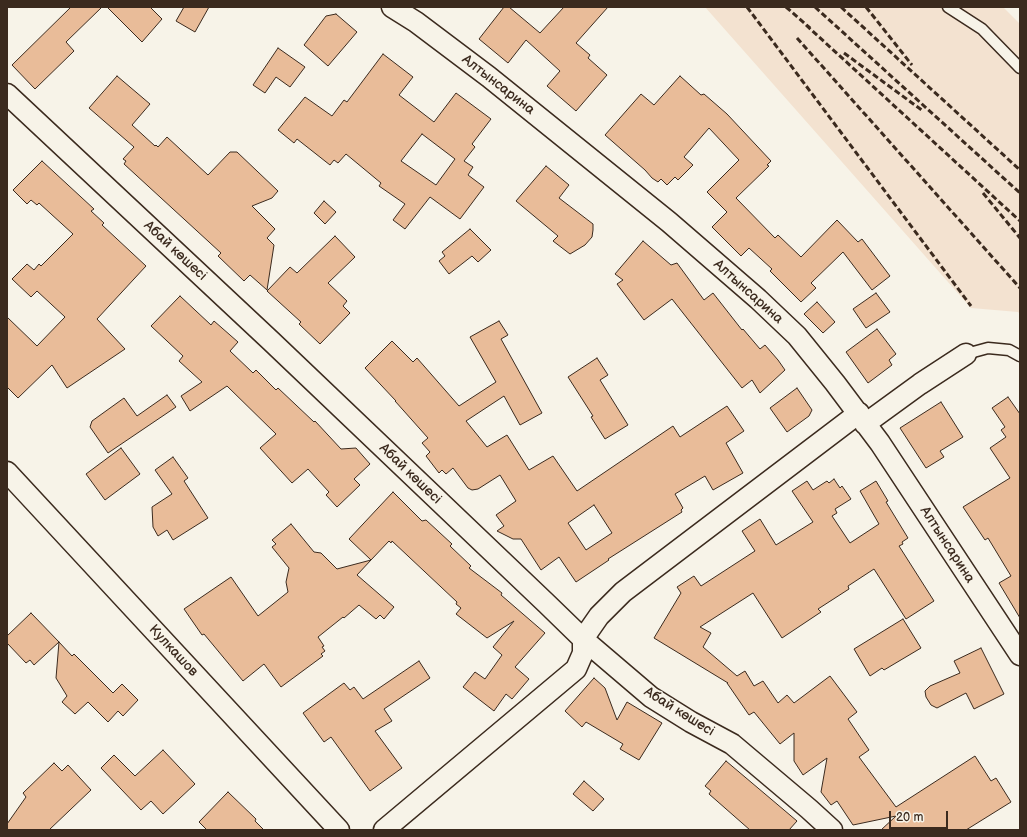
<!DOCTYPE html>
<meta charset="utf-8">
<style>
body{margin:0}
#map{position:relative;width:1027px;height:837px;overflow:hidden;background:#f7f3e8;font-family:"Balsamiq Sans",sans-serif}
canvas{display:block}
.frame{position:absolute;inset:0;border:8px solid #3b2a1e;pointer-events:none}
.scale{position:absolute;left:889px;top:811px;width:59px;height:18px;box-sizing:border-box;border:2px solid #3b2a1e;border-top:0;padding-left:5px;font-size:12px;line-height:14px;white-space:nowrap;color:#3b2a1e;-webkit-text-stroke:3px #f7f3e8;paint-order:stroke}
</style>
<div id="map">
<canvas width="1027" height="837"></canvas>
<div class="frame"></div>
<div class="scale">20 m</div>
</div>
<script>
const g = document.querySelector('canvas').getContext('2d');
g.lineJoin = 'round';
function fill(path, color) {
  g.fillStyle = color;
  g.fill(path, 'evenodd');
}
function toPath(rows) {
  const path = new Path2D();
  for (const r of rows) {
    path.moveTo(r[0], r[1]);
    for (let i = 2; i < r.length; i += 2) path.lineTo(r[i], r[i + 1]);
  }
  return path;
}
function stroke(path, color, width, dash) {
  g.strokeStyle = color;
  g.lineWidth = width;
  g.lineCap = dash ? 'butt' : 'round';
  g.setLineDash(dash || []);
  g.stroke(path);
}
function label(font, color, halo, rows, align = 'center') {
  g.font = font + ' "Balsamiq Sans",sans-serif';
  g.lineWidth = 3;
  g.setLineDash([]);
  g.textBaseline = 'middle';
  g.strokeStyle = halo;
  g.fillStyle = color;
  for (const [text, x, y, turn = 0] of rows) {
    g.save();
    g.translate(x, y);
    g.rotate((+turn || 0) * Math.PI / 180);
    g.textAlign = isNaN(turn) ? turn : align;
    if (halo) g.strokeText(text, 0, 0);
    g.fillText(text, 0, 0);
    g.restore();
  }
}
fill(toPath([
 [705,7,1003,7,1020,24,1020,314,1018,312,971,308]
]), '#f3e2d0');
const building = toPath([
 [71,7,102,7,66,42,74,51,35,89,12,65,71,7],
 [107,7,150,7,162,19,142,42,107,7],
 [184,7,209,7,195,32,176,21,184,7],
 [504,7,509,7,540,33,564,7,608,7,576,43,590,55,588,58,607,75,576,111,547,86,560,71,526,40,508,63,479,39,504,7],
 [336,14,357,32,328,66,304,45,326,16,336,14],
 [278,48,305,67,290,87,276,77,265,93,253,85,278,48],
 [383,54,413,77,399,95,434,122,456,93,491,119,472,144,475,147,464,161,473,167,468,175,484,187,460,219,430,197,405,229,393,220,405,204,379,186,381,183,346,154,338,163,334,160,330,165,297,139,294,143,278,130,305,97,332,116,344,100,347,102,383,54],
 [422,134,455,159,436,185,401,161,422,134],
 [117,76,150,104,132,125,155,146,156,145,158,147,167,137,208,175,230,152,237,152,278,191,272,198,252,206,275,229,267,238,274,245,267,290,250,275,244,281,218,256,221,253,124,164,126,161,123,159,134,147,89,108,117,76],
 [680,76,701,95,704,94,727,114,771,161,767,165,769,166,736,198,775,238,778,235,801,257,837,220,858,242,862,239,890,276,872,290,843,252,811,283,816,288,801,302,770,271,772,269,749,248,741,256,712,227,727,212,707,192,739,160,709,128,684,157,693,165,678,180,675,177,667,185,661,179,658,182,652,178,645,170,605,135,641,94,654,105,680,76],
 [42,161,94,209,91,211,104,223,102,225,146,266,97,319,125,349,67,388,52,365,18,398,7,387,7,317,37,346,65,317,37,291,31,297,12,279,27,264,34,270,39,264,41,266,73,234,39,203,37,205,31,200,27,204,13,190,42,161],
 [546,166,569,185,559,198,593,224,593,230,592,237,585,245,570,254,553,241,558,236,516,201,546,166],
 [324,201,336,212,325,224,314,213,324,201],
 [470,229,491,250,478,262,472,256,449,274,439,261,445,256,442,252,470,229],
 [335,236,355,257,328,283,347,301,343,306,350,313,320,344,299,324,301,322,267,291,290,267,297,273,335,236],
 [643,241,671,265,677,263,704,300,713,293,742,330,743,329,760,349,765,345,778,360,785,370,760,393,752,380,742,388,672,299,644,320,617,284,623,280,615,274,643,241],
 [876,293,890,312,866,328,853,309,876,293],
 [180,296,211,325,214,321,238,342,230,351,253,373,256,370,276,390,278,388,314,422,315,421,341,449,356,448,370,464,354,479,360,485,337,507,326,495,329,492,308,469,292,483,260,448,276,434,227,386,190,411,181,396,202,382,179,361,183,356,151,326,180,296],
 [817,302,835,322,823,333,804,314,817,302],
 [499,321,508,335,501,339,542,413,520,425,504,396,466,421,487,447,507,435,529,470,553,456,577,491,673,426,680,437,727,406,744,431,726,443,743,473,713,490,705,476,675,494,683,508,681,510,682,512,608,559,609,560,576,582,559,557,541,570,521,539,513,539,497,531,504,526,496,515,516,501,500,475,478,489,472,490,468,488,453,468,446,474,442,470,439,473,426,456,430,452,422,443,428,438,395,401,396,401,365,368,392,341,413,362,417,358,459,406,496,382,470,337,499,321],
 [594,505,612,533,586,550,568,523,594,505],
 [877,329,896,354,889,360,892,365,868,383,846,352,877,329],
 [597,358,608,375,600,380,628,425,605,439,591,417,593,416,568,377,597,358],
 [797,388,812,410,809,416,787,432,770,408,797,388],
 [167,395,176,407,108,453,90,427,92,421,124,398,137,416,167,395],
 [1008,397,1020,414,1020,618,999,583,1011,576,988,538,985,540,963,507,1010,478,990,448,1006,437,1001,430,1005,427,992,408,1008,397],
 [941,402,963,437,940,451,944,457,926,468,900,428,941,402],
 [121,448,140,474,105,500,86,474,121,448],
 [173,457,188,478,184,481,208,518,173,540,167,530,158,536,153,527,152,507,172,494,155,470,173,457],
 [834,479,840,488,842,486,851,499,835,509,837,513,832,516,850,543,879,524,860,491,876,481,888,501,886,502,908,538,902,542,903,544,899,546,934,601,906,619,874,569,848,586,849,589,818,609,821,612,782,638,753,593,700,627,711,633,703,647,737,676,745,671,754,686,763,681,778,703,787,695,794,703,830,676,857,712,848,719,869,750,859,757,896,807,975,756,991,781,996,778,1011,802,966,830,881,830,896,816,853,825,837,801,831,805,821,792,827,758,803,775,794,761,794,733,780,744,754,712,749,715,727,683,728,683,654,638,681,593,677,587,694,576,701,586,755,551,742,531,760,519,776,545,813,522,792,491,807,481,813,490,827,481,829,483,834,479],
 [393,492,422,521,426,520,452,544,450,546,471,566,469,568,502,593,501,595,545,633,515,667,529,679,512,699,506,694,494,711,463,687,475,672,485,679,502,655,493,647,514,621,487,638,456,614,461,608,456,604,457,602,392,541,391,543,389,541,371,560,349,539,393,492],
 [291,524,314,552,321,553,337,569,371,560,357,575,394,607,384,619,380,615,376,619,359,605,344,618,343,617,318,637,324,646,322,647,325,651,321,654,323,656,281,687,264,664,243,681,204,634,202,635,184,609,231,577,258,616,288,592,286,582,289,568,272,547,276,544,272,540,291,524],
 [31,613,59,642,34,665,30,660,26,663,7,643,7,636,31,613],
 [903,619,921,648,884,670,882,668,870,676,854,649,903,619],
 [59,642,72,656,74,654,113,693,122,684,138,700,123,716,118,711,108,722,88,702,75,714,62,702,67,696,56,678,59,642],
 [981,648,1004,694,974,709,966,693,937,708,931,705,926,697,925,691,930,686,960,673,954,661,981,648],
 [419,661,430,678,384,709,392,721,375,731,402,768,370,791,331,737,324,742,303,713,344,683,350,690,354,687,363,699,419,661],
 [594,678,605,688,617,720,627,702,662,723,639,760,620,749,623,744,586,722,582,727,565,711,594,678],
 [163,750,195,784,163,814,151,801,141,810,101,768,114,755,135,776,163,750],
 [726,761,797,821,789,830,750,830,709,794,711,791,705,786,726,761],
 [54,763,62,771,68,765,91,790,49,830,7,830,7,824,26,797,23,793,54,763],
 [584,781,604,799,593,811,573,794,584,781],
 [228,792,256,819,255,821,264,830,207,830,199,822,228,792]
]);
fill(building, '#e9bc99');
stroke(building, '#3b2a1e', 1);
const service = toPath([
 [948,7,982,29,1020,68],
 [966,354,988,348,1009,350,1020,356]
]);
const minor = toPath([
 [392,7,416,22,489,77,669,222,758,299,797,336,835,383,880,443,1020,655],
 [7,94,271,341,547,604,583,639,651,697,691,722,732,744,809,809,832,830],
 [865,424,920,384,966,354],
 [7,472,339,830],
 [384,830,576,669,583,653,583,639,599,616,623,592,859,413]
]);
stroke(service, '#3b2a1e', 13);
stroke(minor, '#3b2a1e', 23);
stroke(service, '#f7f3e8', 10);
stroke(minor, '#f7f3e8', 20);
stroke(toPath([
 [747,7,971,306],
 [786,7,810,28],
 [815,7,1020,193],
 [841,7,1020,170],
 [866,7,912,65],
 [806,25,1020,221],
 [797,38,1020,288],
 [844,53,923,111],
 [983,193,1020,238]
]), '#3b2a1e', 3, [6, 3]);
label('14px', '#3b2a1e', '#f7f3e8', [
 ["Алтынсарина",498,85,38],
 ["Абай көшесі",175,251,43],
 ["Алтынсарина",748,292,42],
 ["Абай көшесі",410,474,44],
 ["Алтынсарина",947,545,57],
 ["Кулкашов",173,651,47],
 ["Абай көшесі",679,712,32]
]);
</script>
